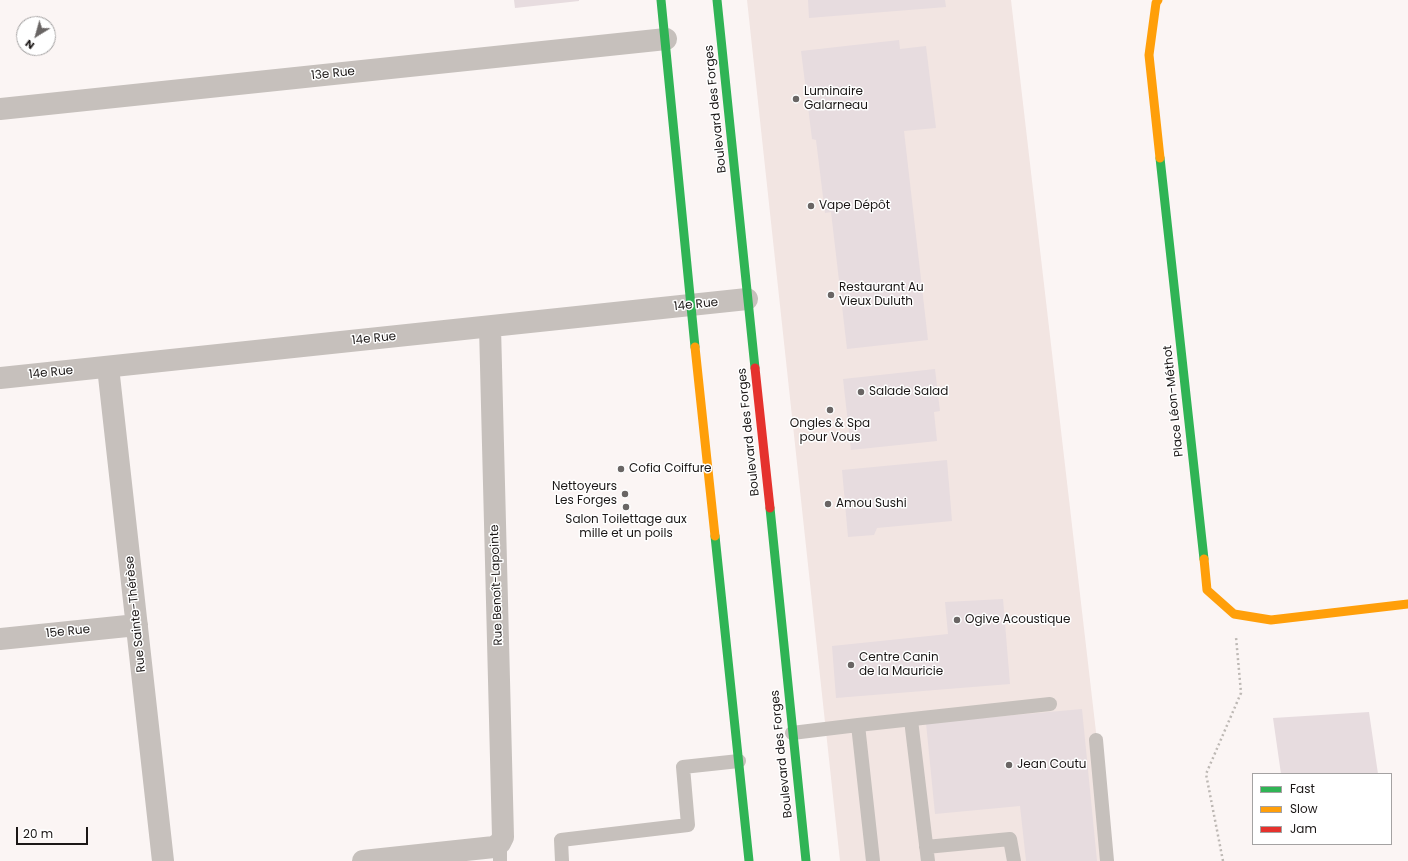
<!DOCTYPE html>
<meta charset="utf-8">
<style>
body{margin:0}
#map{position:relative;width:1408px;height:861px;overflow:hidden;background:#fbf5f4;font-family:Poppins,sans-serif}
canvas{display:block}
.legend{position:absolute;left:1252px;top:773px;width:140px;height:72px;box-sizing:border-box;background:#fff;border:1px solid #a4a2a2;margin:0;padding:5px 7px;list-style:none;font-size:12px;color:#1b1716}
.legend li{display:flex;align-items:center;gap:8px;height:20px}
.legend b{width:20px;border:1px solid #a4a2a2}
.north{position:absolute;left:16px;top:16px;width:40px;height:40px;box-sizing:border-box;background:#fff;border:1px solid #a4a2a2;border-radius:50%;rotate:217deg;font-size:11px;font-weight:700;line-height:16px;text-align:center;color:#1b1716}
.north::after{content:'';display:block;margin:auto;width:14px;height:18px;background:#696564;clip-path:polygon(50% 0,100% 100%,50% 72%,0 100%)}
.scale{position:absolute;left:16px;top:827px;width:72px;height:18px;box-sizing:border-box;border:2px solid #1b1716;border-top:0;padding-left:5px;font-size:12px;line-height:14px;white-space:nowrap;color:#1b1716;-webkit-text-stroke:3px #fff;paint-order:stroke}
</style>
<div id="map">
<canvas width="1408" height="861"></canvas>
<ul class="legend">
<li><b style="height:5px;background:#30b455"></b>Fast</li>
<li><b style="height:5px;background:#ff9f0a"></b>Slow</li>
<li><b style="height:5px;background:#e5322d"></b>Jam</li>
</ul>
<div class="north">N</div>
<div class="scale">20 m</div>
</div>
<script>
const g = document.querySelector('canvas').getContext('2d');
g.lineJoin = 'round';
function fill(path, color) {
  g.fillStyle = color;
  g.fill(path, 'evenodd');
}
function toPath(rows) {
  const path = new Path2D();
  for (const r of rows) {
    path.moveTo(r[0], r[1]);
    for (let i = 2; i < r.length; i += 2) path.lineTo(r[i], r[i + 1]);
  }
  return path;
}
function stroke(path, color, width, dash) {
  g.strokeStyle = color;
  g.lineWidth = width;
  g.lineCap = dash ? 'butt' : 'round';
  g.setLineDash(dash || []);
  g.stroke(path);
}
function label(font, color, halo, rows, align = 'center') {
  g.font = font + ' Poppins,sans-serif';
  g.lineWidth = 3;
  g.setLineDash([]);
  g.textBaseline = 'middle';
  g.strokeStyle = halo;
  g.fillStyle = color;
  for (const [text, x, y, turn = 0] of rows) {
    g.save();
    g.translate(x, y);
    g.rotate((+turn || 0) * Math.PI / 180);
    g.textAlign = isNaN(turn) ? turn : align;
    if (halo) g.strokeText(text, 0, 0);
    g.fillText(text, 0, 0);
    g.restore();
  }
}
fill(toPath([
 [747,0,1011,0,1111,861,840,861]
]), '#f2e5e2');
fill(toPath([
 [514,0,579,0,579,1,515,8],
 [808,0,945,0,946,7,809,18],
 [899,40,900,49,926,46,936,128,904,131,928,340,847,349,831,212,825,213,816,140,812,139,801,51],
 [935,369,940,411,934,412,937,441,851,450,843,379],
 [947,460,952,521,877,528,874,535,848,537,842,470],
 [1003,599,1010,684,836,698,832,646,948,634,945,602],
 [1082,709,1097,861,1026,861,1020,806,935,814,926,723],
 [1369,712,1378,774,1281,774,1273,718]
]), '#e7dcdf');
stroke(toPath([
 [1223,861,1206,774,1241,693,1236,637]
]), '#bdb8b4', 2.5, [2, 3]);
stroke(toPath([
 [911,720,928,861],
 [858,725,1050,704],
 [792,733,858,725,873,861],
 [1096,740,1107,861],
 [500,843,500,861],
 [926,847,1010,839,1014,861],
 [562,861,561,840,688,825,683,767,739,761]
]), '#c6c0bc', 14);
stroke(toPath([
 [0,109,666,39],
 [108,367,163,861],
 [0,378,747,299],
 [0,639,137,625],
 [363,861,494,847,500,843,503,837,490,327]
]), '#c6c0bc', 22);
stroke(toPath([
 [661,0,695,347],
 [717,0,755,368],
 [1160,158,1204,559],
 [770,508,806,861],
 [715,536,749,861]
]), '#30b455', 9);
stroke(toPath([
 [1158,0,1156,3,1149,55,1160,158],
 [695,347,715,536],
 [1204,559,1207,590,1234,614,1271,620,1408,604]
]), '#ff9f0a', 9);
stroke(toPath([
 [755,368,770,508]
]), '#e5322d', 9);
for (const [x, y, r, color] of [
 [796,99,4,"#696564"],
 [811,206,4,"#696564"],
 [831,295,4,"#696564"],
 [861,392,4,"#696564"],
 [830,410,4,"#696564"],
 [621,469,4,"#696564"],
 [625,494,4,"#696564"],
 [828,504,4,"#696564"],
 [626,507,4,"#696564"],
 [957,620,4,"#696564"],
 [851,665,4,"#696564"],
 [1009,765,4,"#696564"]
]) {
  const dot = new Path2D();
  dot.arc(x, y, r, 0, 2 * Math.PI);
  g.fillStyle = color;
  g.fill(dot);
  stroke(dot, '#fff', 1.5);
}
label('12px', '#1b1716', '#fff', [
 ["13e Rue",333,74,-6],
 ["Boulevard des Forges",716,109,-96],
 ["14e Rue",696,305,-6],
 ["14e Rue",374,339,-6],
 ["14e Rue",51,373,-6],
 ["Place Léon-Méthot",1174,401,-96],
 ["Boulevard des Forges",749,432,-96],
 ["Rue Benoît-Lapointe",497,585,-92],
 ["Rue Sainte-Thérèse",136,614,-96],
 ["15e Rue",68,632,-6],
 ["Boulevard des Forges",782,754,-96]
]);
label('12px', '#1b1716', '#fff', [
 ["Luminaire",804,92],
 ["Galarneau",804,106],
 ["Vape Dépôt",819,206],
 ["Restaurant Au",839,288],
 ["Vieux Duluth",839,302],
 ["Salade Salad",869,392],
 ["Ongles & Spa",830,424,"center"],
 ["pour Vous",830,438,"center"],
 ["Cofia Coiffure",629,469],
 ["Nettoyeurs",617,487,"right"],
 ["Les Forges",617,501,"right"],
 ["Amou Sushi",836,504],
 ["Salon Toilettage aux",626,520,"center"],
 ["mille et un poils",626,534,"center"],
 ["Ogive Acoustique",965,620],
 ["Centre Canin",859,658],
 ["de la Mauricie",859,672],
 ["Jean Coutu",1017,765]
], 'left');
</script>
